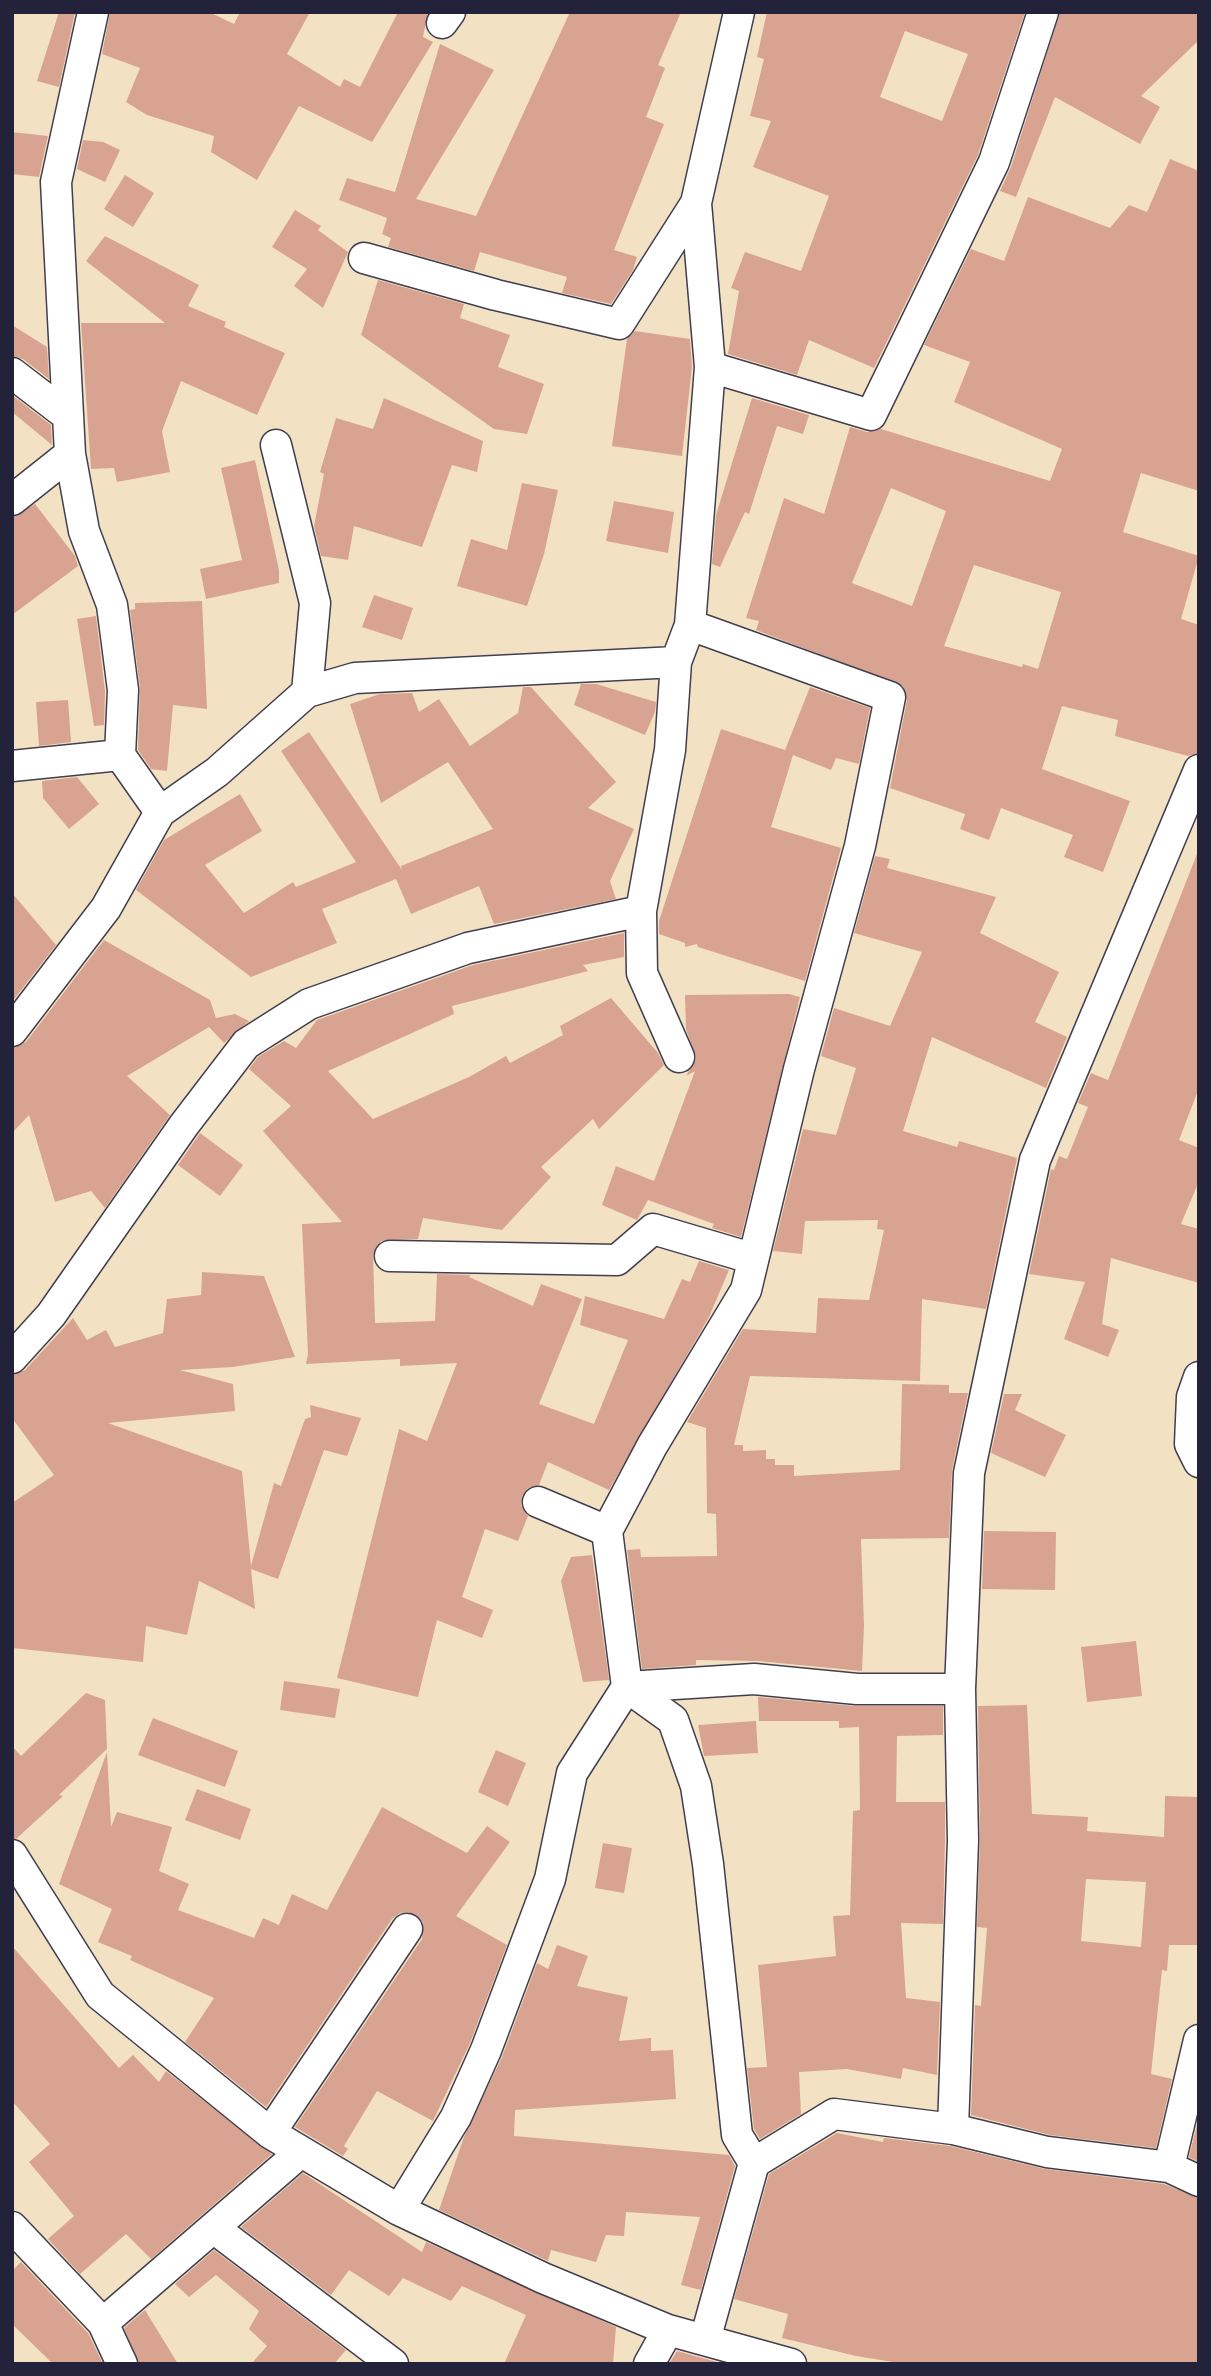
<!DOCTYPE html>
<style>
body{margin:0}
#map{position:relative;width:1211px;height:2376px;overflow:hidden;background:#f2e2c3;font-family:Delius,sans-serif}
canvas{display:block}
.frame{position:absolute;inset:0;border:14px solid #22223b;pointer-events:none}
</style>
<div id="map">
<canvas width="1211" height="2376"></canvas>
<div class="frame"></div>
</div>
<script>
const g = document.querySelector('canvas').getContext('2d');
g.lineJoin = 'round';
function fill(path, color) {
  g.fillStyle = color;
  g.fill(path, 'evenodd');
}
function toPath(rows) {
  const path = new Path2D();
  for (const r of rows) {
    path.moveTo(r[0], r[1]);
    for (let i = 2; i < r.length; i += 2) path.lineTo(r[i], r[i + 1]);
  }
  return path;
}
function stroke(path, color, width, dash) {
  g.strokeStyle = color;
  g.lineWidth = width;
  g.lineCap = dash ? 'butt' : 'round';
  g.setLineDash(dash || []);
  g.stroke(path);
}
fill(toPath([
 [59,12,75,12,59,87,37,81],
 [110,12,209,12,234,24,240,12,310,12,287,54,340,87,344,79,360,87,398,12,428,12,423,37,433,42,372,142,299,106,257,180,211,152,214,136,147,115,126,102,140,68,102,54],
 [570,12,681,12,658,65,665,68,646,117,664,124,614,250,637,257,633,270,611,304,562,293,567,277,480,252,474,271,388,247,391,238,382,234,387,218,339,200,347,178,395,192,440,44,494,70,416,199,476,216],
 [767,12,1025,12,978,155,874,368,809,340,797,375,728,354,739,291,731,288,745,252,801,271,829,196,753,167,771,121,750,116,764,59,757,57],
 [905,31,968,54,942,121,880,97],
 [1060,12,1199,12,1199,40,1141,96,1160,107,1140,144,1055,97,1016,197,1000,191,1011,167],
 [12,132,48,136,39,177,12,174],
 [83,140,103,142,120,150,105,182,77,169],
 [1170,159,1199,171,1199,491,1141,473,1123,532,1199,556,1181,619,1199,625,1199,753,1188,756,1115,736,1118,720,1062,706,1042,769,1130,801,1103,872,1064,857,1073,835,1001,808,989,840,960,829,965,814,890,788,907,700,903,686,756,630,759,621,746,618,784,498,824,514,850,427,867,432,881,429,1050,481,1062,449,954,402,970,362,924,345,971,249,1004,261,1028,197,1110,228,1129,205,1147,212],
 [891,488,946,511,912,606,852,583],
 [974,565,1061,592,1038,669,1023,664,1022,667,944,646],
 [125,175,154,193,133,227,104,209],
 [295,210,321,226,318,230,348,252,323,308,294,286,307,269,272,247],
 [105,236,199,285,188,306,226,322,224,327,285,353,257,415,181,381,162,431,170,472,117,482,114,468,91,469,81,323,165,323,86,261],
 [378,280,464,304,460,318,510,335,498,367,544,384,527,434,494,429,361,335],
 [12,325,47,347,49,379,23,359,12,356],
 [635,331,690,339,692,367,682,456,612,446,627,339],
 [12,395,51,425,52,445,12,412],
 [384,398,483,441,477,472,452,465,422,547,354,526,348,560,321,556,314,526,324,474,320,472,336,418,373,429],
 [752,398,809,415,803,434,777,426,749,514,745,512,720,567,712,564,716,515],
 [255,460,279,570,279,583,206,599,200,569,242,560,221,468],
 [522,483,558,490,544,554,527,606,457,586,471,539,507,550],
 [614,501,674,512,668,553,606,541],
 [35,504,75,556,78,566,12,615,12,517],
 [374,595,413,608,402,640,362,627],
 [202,601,207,709,173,705,167,771,151,769,138,750,140,688,130,610,135,609,135,603],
 [96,616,105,691,104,725,94,726,77,619],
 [581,684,596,684,656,702,655,712,645,735,574,705],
 [523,687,531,687,616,782,588,808,634,829,610,881,616,899,494,924,479,886,411,914,396,879,322,909,337,943,251,977,136,890,164,840,240,794,262,831,205,865,244,913,293,882,296,887,356,862,281,751,309,732,402,870,401,866,493,829,448,762,381,803,350,704,380,694,412,693,419,712,439,699,470,746,518,713],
 [810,687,870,708,859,764,836,758,831,770,793,755,771,827,841,848,805,981,698,947,697,944,685,947,685,943,659,934,659,921,721,729,785,750],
 [68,700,71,742,39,746,36,702],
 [77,777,99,804,69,829,43,798,42,781],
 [1197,854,1199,1088,1179,1140,1199,1148,1199,1181,1181,1224,1199,1229,1199,1283,1111,1258,1102,1324,1119,1330,1108,1357,1064,1339,1085,1282,1029,1274,1051,1169,1054,1170,1059,1156,1067,1159,1088,1107,1078,1103,1091,1073,1108,1080],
 [875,856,890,859,887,868,996,897,980,933,1059,972,1035,1022,1067,1037,1046,1088,932,1037,903,1131,957,1147,959,1141,1017,1158,986,1309,922,1299,920,1381,750,1376,734,1445,743,1445,743,1451,766,1450,766,1459,775,1459,775,1465,794,1465,794,1476,900,1470,902,1384,949,1385,949,1393,968,1393,952,1470,949,1538,861,1539,864,1626,862,1671,758,1661,696,1660,696,1665,642,1669,627,1550,640,1549,641,1557,717,1556,716,1514,707,1513,706,1428,687,1422,743,1329,816,1333,818,1298,869,1300,884,1230,877,1229,878,1220,805,1221,802,1254,773,1251,803,1129,836,1135,856,1068,821,1056,834,1008,890,1026,922,952,854,933],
 [12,893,56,945,12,1002],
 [624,933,624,957,583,965,588,971,452,1006,454,1014,328,1071,373,1119,469,1077,506,1056,510,1063,563,1035,560,1026,611,998,658,1053,664,1065,599,1129,593,1119,541,1167,551,1177,502,1230,423,1218,418,1239,381,1241,373,1255,375,1323,435,1321,437,1274,471,1275,469,1277,533,1306,541,1284,582,1299,539,1404,594,1424,628,1340,580,1325,585,1296,664,1319,682,1279,690,1282,699,1261,729,1270,709,1317,609,1490,548,1462,539,1485,528,1488,522,1496,521,1505,528,1516,518,1541,485,1529,462,1597,493,1610,482,1638,437,1620,418,1697,337,1678,399,1429,427,1441,457,1363,400,1366,400,1359,306,1364,308,1354,302,1224,342,1222,263,1131,291,1106,249,1069,258,1057,284,1041,296,1048,317,1020,473,965],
 [104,940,210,1000,216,1018,235,1014,249,1021,224,1043,209,1027,127,1076,170,1115,105,1208,91,1191,55,1202,29,1115,12,1133,12,1048,26,1042],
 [789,994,800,997,741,1237,712,1228,714,1224,648,1200,637,1220,602,1205,616,1166,654,1181,695,1071,686,1076,696,1058,686,1029,685,995],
 [200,1133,243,1165,220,1196,178,1165],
 [202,1272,264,1276,295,1357,233,1367,180,1370,233,1384,235,1411,108,1423,242,1471,251,1566,274,1483,281,1486,305,1419,311,1417,310,1405,361,1418,347,1456,324,1450,278,1579,251,1569,255,1609,199,1581,187,1635,146,1626,143,1662,13,1648,12,1503,54,1475,12,1418,12,1375,25,1370,73,1318,87,1340,106,1330,115,1347,163,1333,167,1299,201,1295],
 [1004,1394,1022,1394,1015,1410,1066,1435,1045,1477,991,1453],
 [984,1531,1056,1532,1055,1590,982,1589],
 [592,1555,609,1680,583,1682,561,1581,571,1557],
 [1136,1641,1142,1696,1087,1702,1081,1647],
 [284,1681,340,1689,335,1718,280,1710],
 [86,1693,105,1700,107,1749,59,1795,63,1796,16,1839,12,1838,12,1746,21,1756],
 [758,1697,855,1706,943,1706,943,1735,897,1736,896,1802,945,1802,945,1840,943,1924,901,1923,906,1998,940,2002,937,2075,903,2068,901,2079,847,2069,799,2072,801,2114,760,2139,754,2129,747,2068,767,2067,758,1965,836,1956,833,1916,850,1915,853,1811,860,1810,859,1727,839,1728,839,1721,759,1721],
 [1027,1705,1032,1814,1088,1817,1087,1831,1164,1837,1165,1796,1199,1797,1199,1945,1169,1945,1167,1971,1162,1970,1151,2074,1172,2079,1156,2148,1050,2135,971,2115,975,2005,981,2006,987,1928,977,1927,980,1841,978,1706],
 [1086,1879,1146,1882,1141,1947,1081,1941],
 [153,1718,238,1751,225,1787,138,1755],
 [756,1721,758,1753,704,1756,698,1725],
 [496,1750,526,1763,508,1806,478,1792],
 [107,1752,111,1827,117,1812,172,1827,159,1871,189,1884,178,1910,254,1938,263,1918,279,1925,292,1894,327,1910,382,1807,467,1853,487,1826,510,1842,456,1916,507,1945,470,2043,433,2121,377,2091,344,2146,348,2149,343,2156,295,2127,422,1939,423,1922,409,1912,400,1913,392,1919,266,2107,185,2042,214,1998,130,1960,132,1956,98,1942,112,1909,59,1884],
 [197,1789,251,1809,240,1840,185,1820],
 [603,1843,632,1848,624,1893,595,1888],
 [557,1945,588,1956,577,1986,628,1997,619,2041,651,2038,651,2051,673,2050,676,2099,515,2110,514,2136,729,2155,735,2166,701,2290,681,2285,700,2217,626,2212,624,2236,606,2235,596,2262,551,2250,548,2261,439,2210,464,2137,502,2057,537,1963,548,1969],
 [12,1946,119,2068,133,2055,159,2082,166,2071,272,2154,151,2259,126,2234,80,2274,48,2239,74,2216,29,2162,50,2144,12,2101],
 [1199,2117,1199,2162,1189,2157],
 [837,2133,883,2142,884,2138,950,2146,1045,2169,1164,2184,1199,2198,1199,2364,905,2364,856,2356,782,2338,788,2314,734,2299,769,2174],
 [303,2173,422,2252,426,2242,616,2327,613,2364,504,2364,526,2315,462,2286,451,2301,403,2278,389,2296,349,2270,331,2295,241,2227],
 [214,2250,346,2350,334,2364,251,2364,267,2346,249,2329,259,2311,216,2275,189,2297,175,2284],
 [21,2262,88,2333,103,2364,48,2364,51,2362,12,2324,12,2271],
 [145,2310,178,2364,139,2364,124,2328],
 [677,2351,724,2364,669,2364]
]), '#d9a391');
const street = toPath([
 [93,12,56,182,70,454,84,531,112,605,123,690,120,755,160,812],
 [442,23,450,12],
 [364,258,496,295,619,324,696,203],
 [710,367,871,415,994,162,1043,12],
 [12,373,68,416],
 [276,445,315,603,307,692],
 [12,500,70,454],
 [12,766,120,755],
 [12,1031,106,908,160,812,217,772,307,692,355,678,676,662],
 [679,1057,642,973,641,911,670,750,676,662,690,625,710,367,696,203,739,12],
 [390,1256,617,1260,653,1229,751,1258],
 [12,1358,51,1315,184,1125,246,1044,309,1004,468,948,641,911],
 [1199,1377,1192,1397,1190,1444,1199,1462],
 [538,1502,607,1531,652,1446,746,1290,799,1069,860,846,890,697,690,625],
 [627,1687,673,1720,696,1786,708,1864,737,2135,754,2163],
 [627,1687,754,1679,857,1689,960,1689],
 [12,1855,100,1995,270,2133,399,2210,543,2278,668,2330,791,2364],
 [953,2129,963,1840,960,1689,969,1473,1035,1160,1199,770],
 [270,2133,407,1929],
 [1169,2167,1199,2040],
 [399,2210,456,2117,486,2050,550,1879,572,1773,627,1687,607,1531],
 [12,2227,103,2323,122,2364],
 [215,2229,393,2364],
 [103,2323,301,2152],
 [705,2340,754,2163,834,2114,953,2129,1047,2152,1169,2167,1199,2181],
 [649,2364,668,2330]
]);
stroke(street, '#413f4f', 33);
stroke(street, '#fff', 30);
</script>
